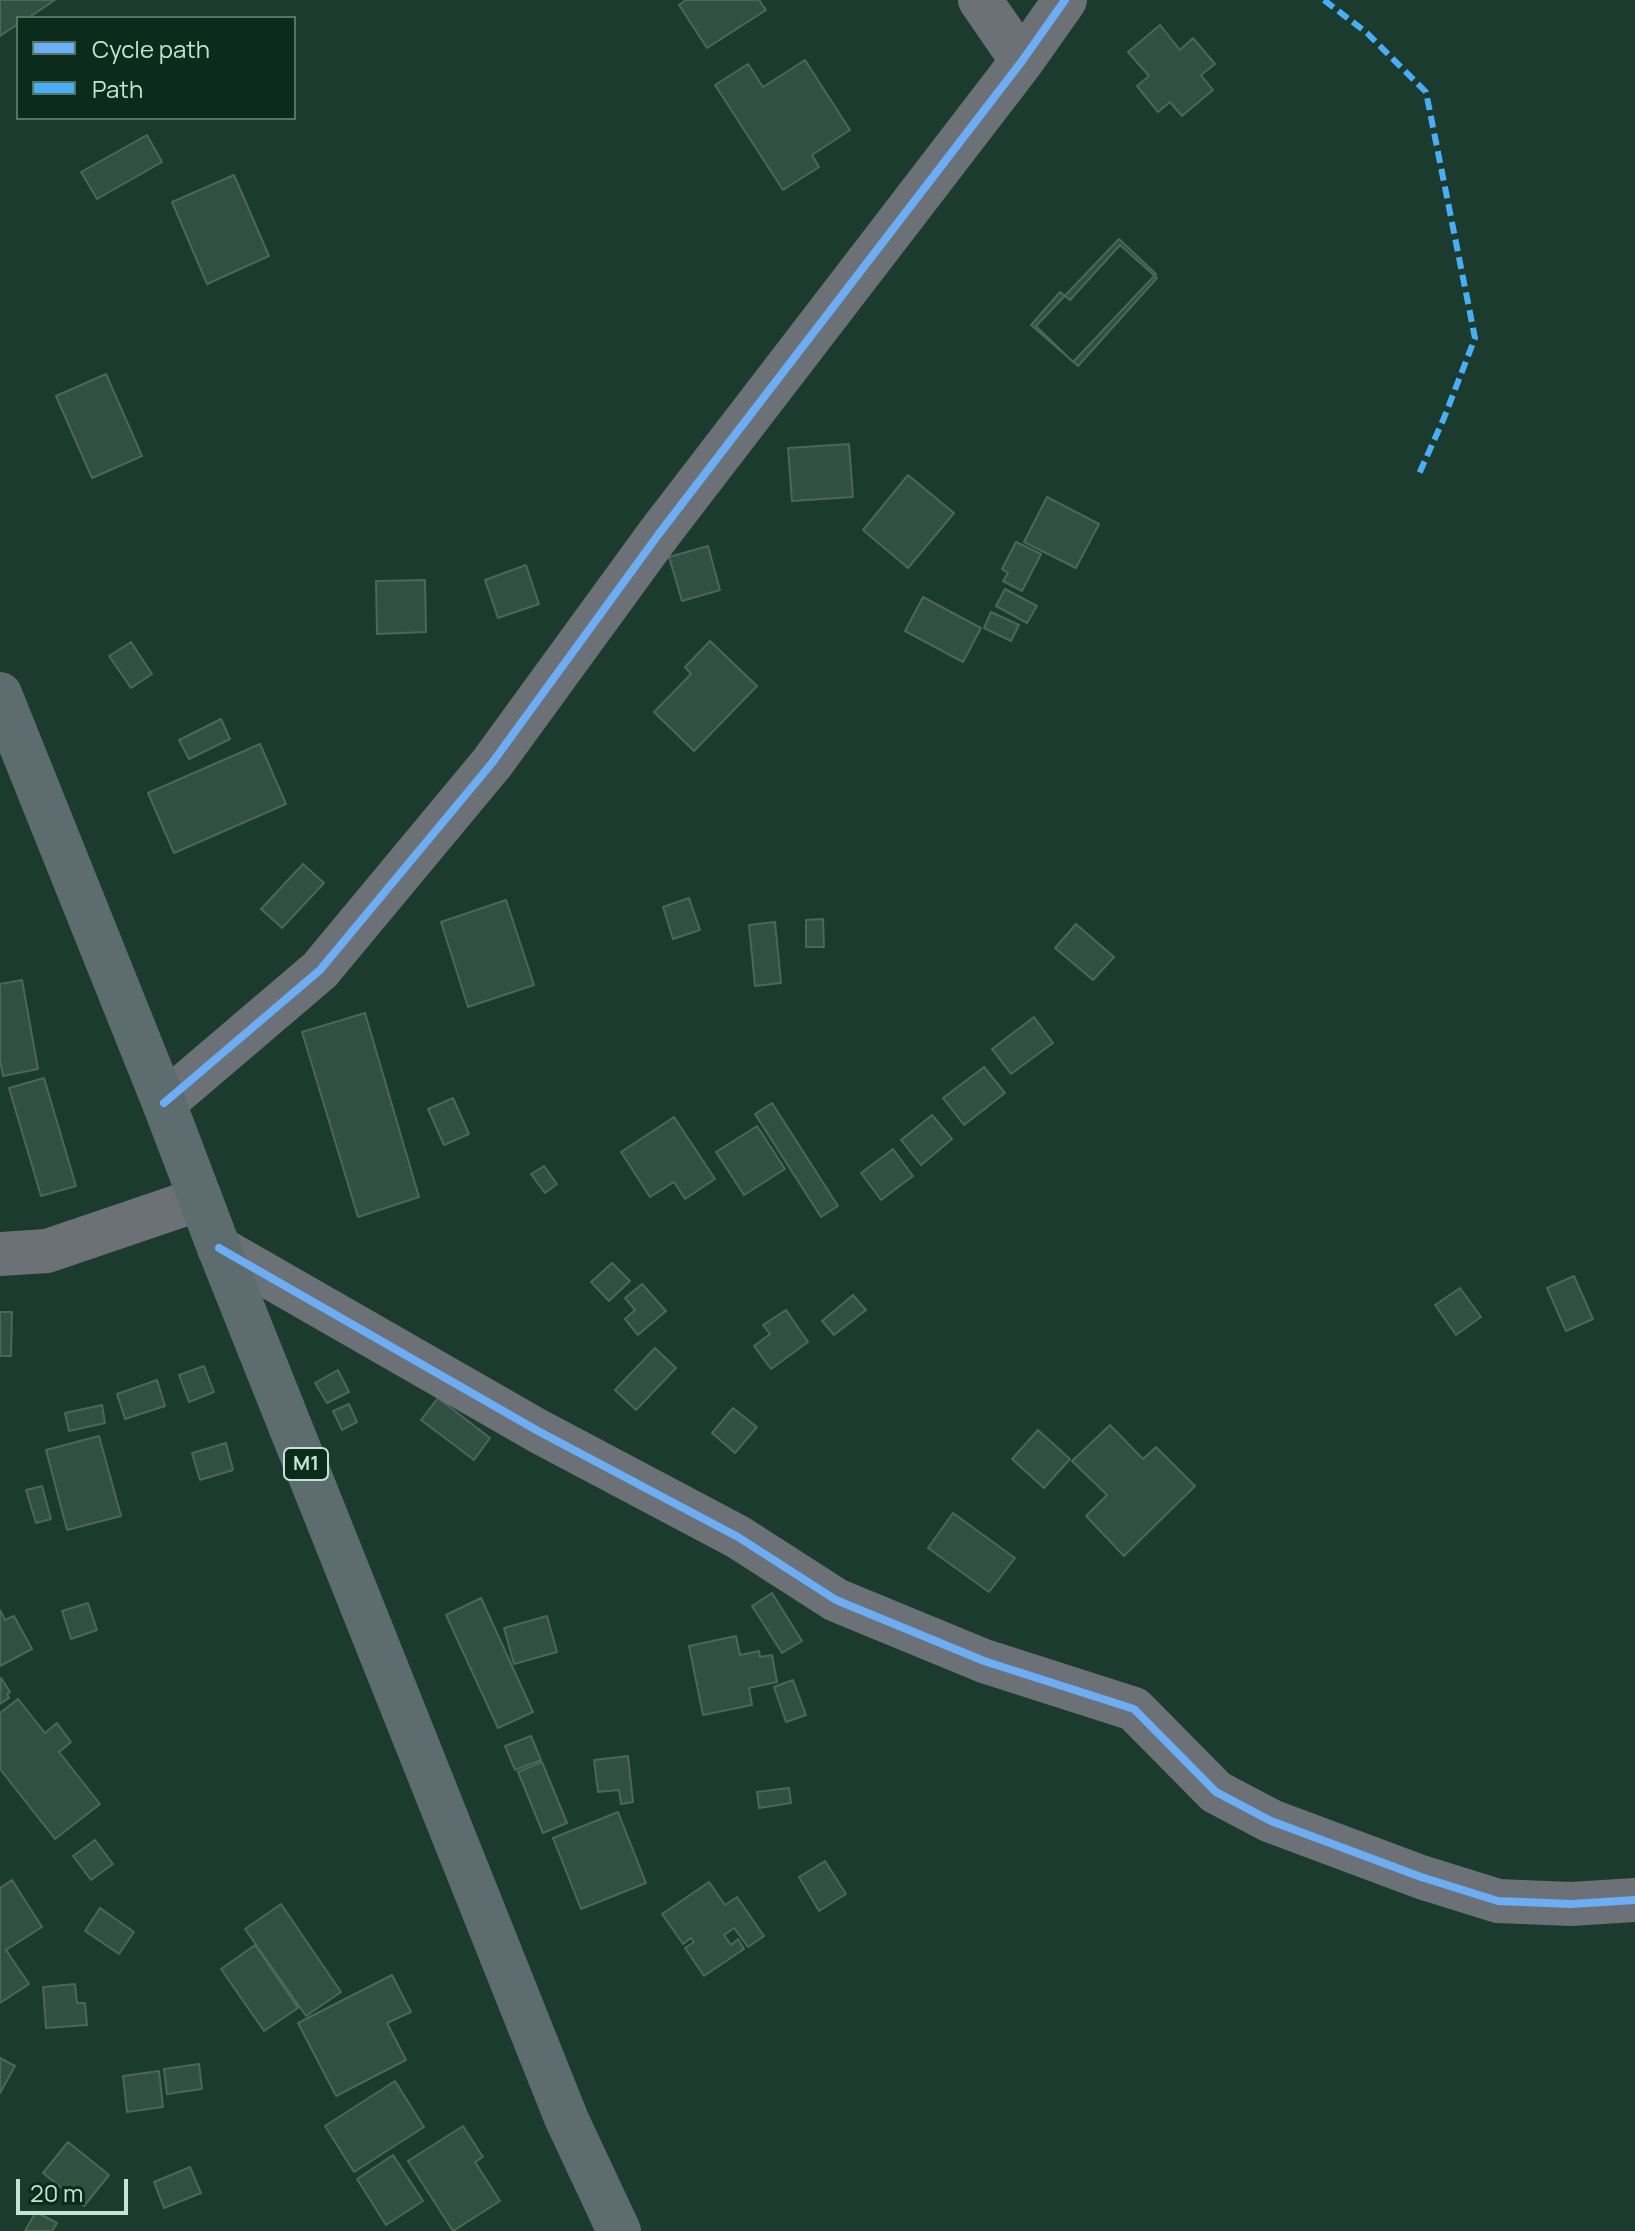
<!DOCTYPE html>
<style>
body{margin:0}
#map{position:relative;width:1635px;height:2231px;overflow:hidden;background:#1b3b2e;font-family:Manrope,sans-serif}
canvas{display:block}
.legend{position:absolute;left:16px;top:16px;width:280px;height:104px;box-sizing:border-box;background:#0c2b1c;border:2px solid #557564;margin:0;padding:10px 14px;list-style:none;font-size:24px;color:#c2e4d1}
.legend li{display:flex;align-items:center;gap:16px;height:40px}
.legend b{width:40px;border:2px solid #557564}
.scale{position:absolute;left:16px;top:2179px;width:112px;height:36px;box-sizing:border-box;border:4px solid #c2e4d1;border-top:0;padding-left:10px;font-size:24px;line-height:28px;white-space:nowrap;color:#c2e4d1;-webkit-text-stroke:6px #0c2b1c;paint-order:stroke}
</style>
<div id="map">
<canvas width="1635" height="2231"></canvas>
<ul class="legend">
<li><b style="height:10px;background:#6dadf4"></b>Cycle path</li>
<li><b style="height:10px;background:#49aef6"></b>Path</li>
</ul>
<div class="scale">20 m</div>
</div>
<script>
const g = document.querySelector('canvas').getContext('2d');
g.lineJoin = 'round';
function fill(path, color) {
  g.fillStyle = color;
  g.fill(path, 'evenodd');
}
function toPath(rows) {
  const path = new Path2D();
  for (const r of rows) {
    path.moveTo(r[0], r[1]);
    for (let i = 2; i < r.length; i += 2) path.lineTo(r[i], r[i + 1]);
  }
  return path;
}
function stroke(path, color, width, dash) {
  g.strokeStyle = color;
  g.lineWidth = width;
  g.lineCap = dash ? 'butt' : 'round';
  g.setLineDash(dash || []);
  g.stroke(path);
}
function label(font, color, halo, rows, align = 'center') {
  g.font = font + ' Manrope,sans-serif';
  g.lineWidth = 8;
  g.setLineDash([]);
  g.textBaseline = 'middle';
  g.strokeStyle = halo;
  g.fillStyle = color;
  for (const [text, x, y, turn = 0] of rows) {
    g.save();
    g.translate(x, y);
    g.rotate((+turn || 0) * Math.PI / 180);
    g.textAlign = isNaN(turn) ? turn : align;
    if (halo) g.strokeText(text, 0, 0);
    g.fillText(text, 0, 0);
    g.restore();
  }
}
const building = toPath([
 [0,0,55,0,28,18,18,18,18,24,0,36,0,0],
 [686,0,759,0,766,10,707,48,679,5,686,0],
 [1160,25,1180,50,1193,38,1215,64,1201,75,1213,90,1182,116,1170,102,1158,112,1137,86,1149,76,1128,52,1160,25],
 [805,60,850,130,812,155,819,167,783,190,715,85,748,64,763,87,805,60],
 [147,135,162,162,97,199,81,172,147,135],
 [234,175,269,256,207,284,172,202,234,175],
 [1119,239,1156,274,1073,362,1036,326,1119,239],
 [1120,245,1157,278,1078,366,1031,325,1060,292,1070,300,1120,245],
 [106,374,142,456,92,478,56,396,106,374],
 [849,444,853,497,792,501,788,448,849,444],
 [908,475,954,513,908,568,863,530,908,475],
 [1047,497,1099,524,1076,568,1024,542,1047,497],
 [1016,542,1041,554,1022,591,1003,581,1008,573,1002,569,1016,542],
 [708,546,720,590,682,601,669,557,708,546],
 [526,565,539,604,498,618,485,580,526,565],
 [425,580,426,632,377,634,376,581,425,580],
 [1005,589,1037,606,1027,623,996,606,1005,589],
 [923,597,981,628,963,662,905,631,923,597],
 [991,612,1019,625,1011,641,984,628,991,612],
 [710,641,757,686,694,751,654,712,691,674,685,667,710,641],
 [131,642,152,674,131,688,109,656,131,642],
 [221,719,230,739,189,759,179,740,221,719],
 [260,744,286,804,174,853,148,793,260,744],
 [303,864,324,883,282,928,261,909,303,864],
 [689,898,700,930,673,939,663,907,689,898],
 [506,900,534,985,468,1007,441,922,506,900],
 [823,919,824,947,806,947,806,920,823,919],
 [775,922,781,983,755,986,749,925,775,922],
 [1076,924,1114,957,1093,980,1055,948,1076,924],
 [22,980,38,1069,3,1076,0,1060,0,984,22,980],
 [365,1013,419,1197,358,1217,302,1032,365,1013],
 [1034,1017,1053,1043,1011,1074,992,1049,1034,1017],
 [984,1067,1005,1093,964,1125,943,1098,984,1067],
 [44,1078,76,1186,41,1196,9,1088,44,1078],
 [453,1098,469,1134,444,1145,428,1109,453,1098],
 [772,1103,838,1206,821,1217,755,1114,772,1103],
 [932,1115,952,1139,921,1165,901,1140,932,1115],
 [674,1117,715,1179,685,1199,674,1182,650,1197,621,1152,674,1117],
 [757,1126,785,1169,744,1195,716,1152,757,1126],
 [893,1149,913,1176,881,1200,861,1173,893,1149],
 [544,1166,557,1184,545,1193,531,1174,544,1166],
 [612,1263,630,1281,609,1301,591,1282,612,1263],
 [1574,1276,1593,1319,1566,1331,1547,1288,1574,1276],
 [642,1284,666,1311,638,1335,625,1319,635,1310,625,1298,642,1284],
 [1460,1288,1481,1317,1456,1335,1435,1305,1460,1288],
 [853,1295,866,1310,834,1335,822,1321,853,1295],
 [786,1310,808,1342,771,1369,754,1346,770,1334,763,1325,786,1310],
 [0,1312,12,1312,11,1356,0,1356,0,1312],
 [655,1348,676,1368,636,1410,615,1390,655,1348],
 [204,1366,214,1392,189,1402,179,1375,204,1366],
 [338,1370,349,1392,327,1403,315,1383,338,1370],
 [157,1380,165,1406,125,1419,117,1394,157,1380],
 [438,1398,490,1438,474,1460,421,1420,438,1398],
 [349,1404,357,1422,342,1430,333,1411,349,1404],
 [102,1405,105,1423,69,1431,65,1413,102,1405],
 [733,1408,757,1427,735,1453,712,1433,733,1408],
 [1110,1425,1143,1459,1156,1447,1195,1486,1124,1556,1086,1516,1107,1495,1072,1461,1110,1425],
 [1038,1430,1070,1459,1044,1488,1012,1459,1038,1430],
 [99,1436,121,1516,67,1530,46,1450,99,1436],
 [226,1443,233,1470,200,1480,192,1453,226,1443],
 [42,1486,51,1519,36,1523,26,1490,42,1486],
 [953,1513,1015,1558,989,1592,928,1548,953,1513],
 [772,1593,802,1641,782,1653,752,1606,772,1593],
 [481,1598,533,1712,498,1728,446,1615,481,1598],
 [88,1603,97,1630,71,1639,62,1611,88,1603],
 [0,1610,5,1620,14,1616,32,1649,0,1666,0,1610],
 [547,1616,557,1652,514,1664,504,1628,547,1616],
 [736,1636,740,1655,759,1651,760,1657,772,1655,777,1682,749,1688,752,1705,703,1715,689,1646,736,1636],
 [1,1678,10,1692,7,1694,9,1698,0,1704,1,1678],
 [793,1680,806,1715,786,1722,774,1687,793,1680],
 [18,1699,45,1733,57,1723,71,1742,59,1752,100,1804,55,1839,0,1769,0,1713,18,1699],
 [531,1736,541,1760,515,1770,505,1746,531,1736],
 [628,1756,633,1802,621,1804,619,1790,598,1792,594,1760,628,1756],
 [542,1762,567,1823,543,1833,518,1772,542,1762],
 [789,1788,791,1803,759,1808,757,1792,789,1788],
 [618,1812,646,1883,581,1909,553,1838,618,1812],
 [95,1840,113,1864,91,1880,73,1856,95,1840],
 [825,1861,846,1894,819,1911,799,1877,825,1861],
 [12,1880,42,1927,6,1950,29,1984,0,2003,0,1888,12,1880],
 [709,1882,725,1905,737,1897,764,1936,748,1947,734,1928,724,1935,731,1945,738,1939,744,1949,704,1976,685,1948,694,1942,691,1938,683,1944,662,1914,709,1882],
 [281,1904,341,1992,306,2016,245,1929,281,1904],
 [100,1908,134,1932,119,1954,85,1931,100,1908],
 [255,1945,298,2008,264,2031,221,1969,255,1945],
 [392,1975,411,2012,387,2023,406,2060,336,2096,298,2023,392,1975],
 [75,1984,77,2003,85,2003,87,2025,46,2028,43,1987,75,1984],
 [0,2058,15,2066,0,2093,0,2058],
 [199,2064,202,2089,167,2094,164,2069,199,2064],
 [159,2071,163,2107,127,2112,123,2076,159,2071],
 [395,2081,424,2127,354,2172,325,2126,395,2081],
 [463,2126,483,2157,475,2162,500,2201,453,2231,408,2161,463,2126],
 [68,2142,109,2175,84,2206,43,2173,68,2142],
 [393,2155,423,2201,386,2225,357,2179,393,2155],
 [190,2167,201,2193,164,2208,154,2182,190,2167],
 [36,2212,57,2223,52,2231,25,2231,36,2212]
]);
fill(building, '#315042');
stroke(building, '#4b675a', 2);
stroke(toPath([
 [980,0,1022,61],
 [164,1103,320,970,492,763,658,535,1022,61,1065,0],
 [219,1248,538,1431,738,1537,836,1600,984,1661,1134,1709,1216,1792,1271,1821,1421,1877,1498,1901,1571,1904,1635,1900],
 [0,1254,47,1251,200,1199]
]), '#6b7177', 44);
stroke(toPath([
 [0,694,164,1103,219,1248,567,2120,619,2231]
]), '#5d6d6f', 44);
stroke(toPath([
 [1324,0,1367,33,1426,92,1475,338,1444,418,1419,474]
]), '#49aef6', 6, [12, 6]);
stroke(toPath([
 [164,1103,320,970,492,763,658,535,1022,61,1065,0],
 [219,1248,538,1431,738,1537,836,1600,984,1661,1134,1709,1216,1792,1271,1821,1421,1877,1498,1901,1571,1904,1635,1900]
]), '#6dadf4', 8);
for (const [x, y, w] of [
 [306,1464,44]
]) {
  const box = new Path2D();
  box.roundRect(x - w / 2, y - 16, w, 32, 6);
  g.fillStyle = '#0c2b1c';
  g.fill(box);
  stroke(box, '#c2e4d1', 2);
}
label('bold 20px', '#c2e4d1', null, [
 ["M1",306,1464]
]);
</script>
